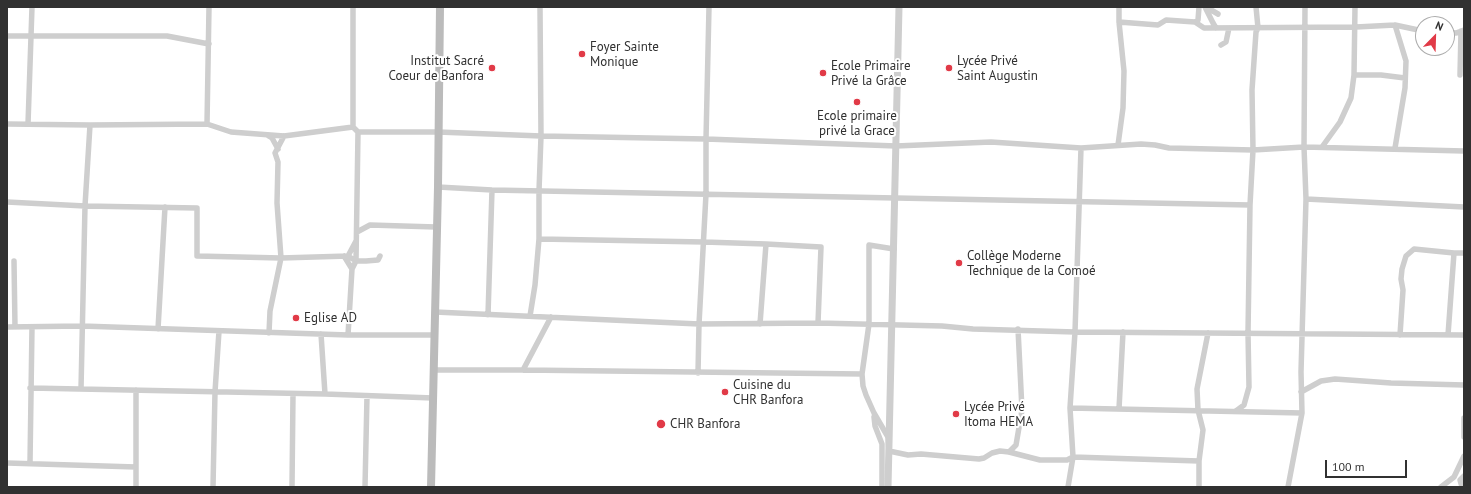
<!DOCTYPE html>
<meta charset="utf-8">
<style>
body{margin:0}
#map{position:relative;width:1471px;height:494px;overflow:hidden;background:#fff;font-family:"PT Sans",sans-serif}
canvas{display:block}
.frame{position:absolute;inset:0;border:8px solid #313131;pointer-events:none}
.north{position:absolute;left:1415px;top:16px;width:40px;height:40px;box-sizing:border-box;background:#fff;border:1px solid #adadad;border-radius:50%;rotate:23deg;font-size:11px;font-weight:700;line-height:16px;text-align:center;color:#313131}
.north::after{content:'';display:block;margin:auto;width:14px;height:18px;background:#e13a47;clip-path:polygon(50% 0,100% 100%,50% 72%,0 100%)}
.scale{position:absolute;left:1325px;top:460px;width:82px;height:18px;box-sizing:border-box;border:2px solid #313131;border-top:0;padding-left:5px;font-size:12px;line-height:14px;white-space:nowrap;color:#313131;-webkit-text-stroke:3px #fff;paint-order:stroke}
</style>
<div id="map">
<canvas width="1471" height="494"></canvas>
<div class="frame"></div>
<div class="north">N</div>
<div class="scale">100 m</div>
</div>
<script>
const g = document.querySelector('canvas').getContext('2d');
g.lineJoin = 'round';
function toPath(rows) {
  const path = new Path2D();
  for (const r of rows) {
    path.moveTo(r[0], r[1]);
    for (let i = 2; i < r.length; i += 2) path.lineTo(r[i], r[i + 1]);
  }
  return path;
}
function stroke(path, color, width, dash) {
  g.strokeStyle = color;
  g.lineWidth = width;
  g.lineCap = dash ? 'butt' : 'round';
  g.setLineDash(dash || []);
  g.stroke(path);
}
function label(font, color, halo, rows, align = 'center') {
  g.font = font + ' "PT Sans",sans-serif';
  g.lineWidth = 4;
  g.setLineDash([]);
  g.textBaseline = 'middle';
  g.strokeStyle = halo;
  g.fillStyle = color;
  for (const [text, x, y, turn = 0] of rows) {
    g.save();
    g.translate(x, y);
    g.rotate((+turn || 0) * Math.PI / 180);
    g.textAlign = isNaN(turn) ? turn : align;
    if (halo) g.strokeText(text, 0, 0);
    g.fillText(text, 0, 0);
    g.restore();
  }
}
stroke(toPath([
 [1205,7,1213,23,1216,28],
 [1206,7,1218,14],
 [1119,22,1158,25,1166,20,1195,22,1204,28,1356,27,1395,25,1423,31],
 [1195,22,1198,20,1199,7],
 [1395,25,1406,61,1405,88,1395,148],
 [1447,32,1456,33,1464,30],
 [7,36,167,36,209,44],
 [1221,45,1226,42,1229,28],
 [1354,75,1381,75,1405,78],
 [1460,75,1461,31],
 [7,124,90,125,207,124,231,132,284,136,353,127,358,132,438,132,541,136,706,139,896,146,991,142,1081,148,1141,144,1155,145,1169,148,1253,150,1304,147,1464,151],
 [28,124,32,7],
 [207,124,209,7],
 [353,127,353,7],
 [267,135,272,138,278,149],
 [1118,145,1123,108,1124,71,1119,22,1119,7],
 [1322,147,1340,122,1351,98,1354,75,1355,7],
 [438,187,492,190,1250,205],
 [1306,199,1464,207],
 [7,202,85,206,197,208,197,256,281,258,348,256,356,261,366,261,378,260,380,256],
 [357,232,370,225,436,227],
 [539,239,704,242,766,244],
 [894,249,869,245,869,324,862,374,863,386,866,395,874,413,888,437,889,451,908,455,921,454,979,459,984,458,992,453,1000,451,1009,452,1040,460,1067,460,1073,457,1199,461],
 [344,256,352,269],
 [348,256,356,241],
 [14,261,15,327],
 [435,312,699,324,818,323,942,326,973,329,1075,332,1464,335],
 [488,315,492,190],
 [530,316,535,285,539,239,539,191,541,136,540,7],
 [760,324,766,244,821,247,818,323],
 [7,327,82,326,348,335,435,335],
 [158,329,165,207],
 [269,333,270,311,281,258,277,203,278,162,275,153,284,136],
 [321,334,325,394],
 [348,335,352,269,356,261,358,132],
 [1400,335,1403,290,1401,279,1402,269,1406,256,1414,249,1454,253],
 [1448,335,1454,253,1464,253],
 [433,370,523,370,862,374],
 [523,370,551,317],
 [698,373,699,324,706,194,706,139,709,7],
 [30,388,325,394,433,398],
 [81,389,85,206,90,125],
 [136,390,136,487],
 [1301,392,1321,381,1335,379,1391,383,1464,385],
 [1070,408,1302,413],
 [1119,409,1123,332],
 [1236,411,1244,405,1249,387,1248,333,1250,205,1253,150,1252,90,1256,32,1258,28,1256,7],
 [874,417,875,426,882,444,882,487],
 [1464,418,1464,437],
 [1009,452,1016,445,1022,410,1018,329],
 [7,463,136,467],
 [30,463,32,327],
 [213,487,215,392,219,331],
 [292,487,293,394],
 [365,487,367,396],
 [1068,487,1073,457,1070,408,1075,332,1081,148],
 [1199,487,1199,461,1203,430,1198,410,1197,389,1208,333],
 [1288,487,1302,413,1301,372,1306,199,1304,147,1305,7],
 [1441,487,1454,477,1464,456],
 [1462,487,1460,480,1464,476]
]), '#cecece', 5.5);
stroke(toPath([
 [888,487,899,7]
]), '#cecece', 7);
stroke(toPath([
 [431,487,438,187,440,7]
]), '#bbb', 8);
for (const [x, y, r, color] of [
 [582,54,4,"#e13a47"],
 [492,68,4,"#e13a47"],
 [949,68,4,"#e13a47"],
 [823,73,4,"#e13a47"],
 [857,102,4,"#e13a47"],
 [959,263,4,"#e13a47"],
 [296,318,4,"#e13a47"],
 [725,392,4,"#e13a47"],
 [956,414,4,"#e13a47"],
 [661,424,5,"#e13a47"]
]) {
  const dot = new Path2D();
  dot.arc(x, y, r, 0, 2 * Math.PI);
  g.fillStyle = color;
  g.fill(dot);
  stroke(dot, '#fff', 1.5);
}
label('13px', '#313131', '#fff', [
 ["Foyer Sainte",590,47],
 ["Monique",590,62],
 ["Institut Sacré",484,61,"right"],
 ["Coeur de Banfora",484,76,"right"],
 ["Lycée Privé",957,61],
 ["Saint Augustin",957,76],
 ["Ecole Primaire",831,66],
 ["Privé la Grâce",831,81],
 ["Ecole primaire",857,116,"center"],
 ["privé la Grace",857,131,"center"],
 ["Collège Moderne",967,256],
 ["Technique de la Comoé",967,271],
 ["Eglise AD",304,318],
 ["Cuisine du",733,385],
 ["CHR Banfora",733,400],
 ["Lycée Privé",964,407],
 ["Itoma HEMA",964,422],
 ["CHR Banfora",670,424]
], 'left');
</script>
